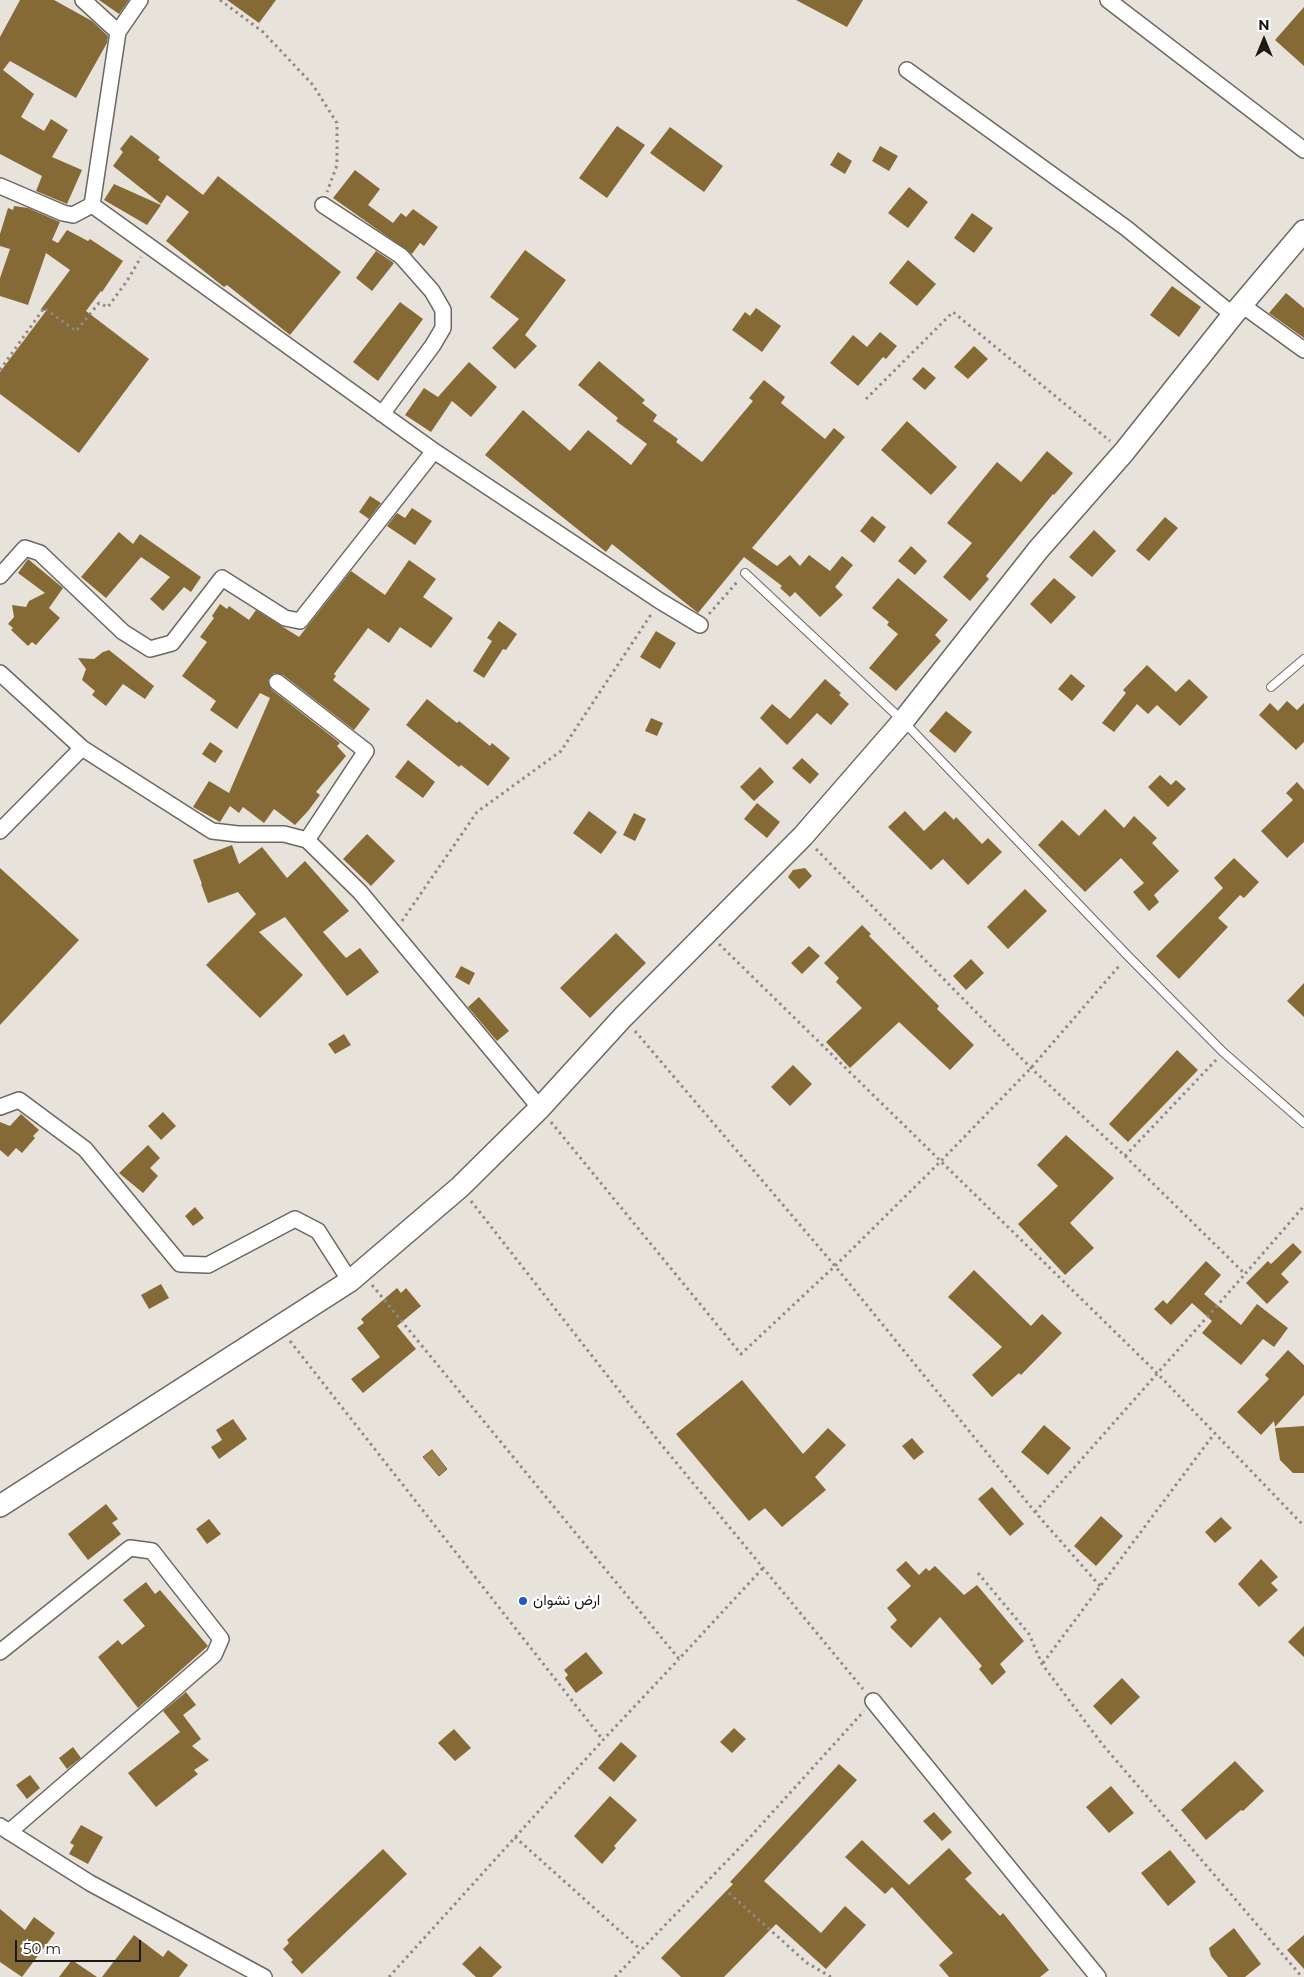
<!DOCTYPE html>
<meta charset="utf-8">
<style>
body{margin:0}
#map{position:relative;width:1304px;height:1977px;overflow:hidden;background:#e7e2da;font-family:Montserrat,sans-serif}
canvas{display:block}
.north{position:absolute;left:1239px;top:15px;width:50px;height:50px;-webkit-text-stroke:4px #fff;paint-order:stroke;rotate:0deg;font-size:14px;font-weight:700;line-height:20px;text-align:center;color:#1b1916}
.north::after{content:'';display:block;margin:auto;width:18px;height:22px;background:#1b1916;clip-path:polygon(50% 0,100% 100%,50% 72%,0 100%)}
.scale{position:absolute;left:15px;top:1940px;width:126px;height:22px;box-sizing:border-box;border:2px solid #1b1916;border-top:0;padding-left:6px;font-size:15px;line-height:18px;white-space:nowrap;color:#1b1916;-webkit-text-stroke:4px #fff;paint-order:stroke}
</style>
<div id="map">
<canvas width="1304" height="1977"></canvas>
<div class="north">N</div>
<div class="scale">50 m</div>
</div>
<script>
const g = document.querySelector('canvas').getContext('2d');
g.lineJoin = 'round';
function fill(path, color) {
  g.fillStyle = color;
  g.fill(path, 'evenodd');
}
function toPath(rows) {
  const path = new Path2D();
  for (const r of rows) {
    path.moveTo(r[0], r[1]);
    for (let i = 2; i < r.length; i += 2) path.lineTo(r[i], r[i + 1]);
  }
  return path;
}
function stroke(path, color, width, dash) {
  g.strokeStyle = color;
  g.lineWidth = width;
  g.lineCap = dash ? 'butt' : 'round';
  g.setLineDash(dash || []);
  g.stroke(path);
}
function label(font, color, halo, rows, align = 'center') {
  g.font = font + ' Montserrat,Vazirmatn,sans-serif';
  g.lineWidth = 5;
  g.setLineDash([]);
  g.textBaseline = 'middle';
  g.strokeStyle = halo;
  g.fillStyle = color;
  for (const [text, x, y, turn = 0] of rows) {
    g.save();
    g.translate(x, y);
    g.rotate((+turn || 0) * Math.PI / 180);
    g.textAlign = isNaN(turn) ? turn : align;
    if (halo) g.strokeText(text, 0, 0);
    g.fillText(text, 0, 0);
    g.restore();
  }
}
const water = toPath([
 [432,1450,447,1469,439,1476,423,1457,432,1450]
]);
fill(water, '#9d814d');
stroke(water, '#76623c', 1);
fill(toPath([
 [20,0,54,0,92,21,108,36,107,43,76,98,10,61,3,70,34,94,21,117,44,131,51,119,68,130,52,157,82,170,67,204,36,191,42,176,0,154,0,37],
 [99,0,129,0,119,14],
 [227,0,276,0,259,23],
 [796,0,863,0,847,27],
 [1304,7,1304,66,1275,40],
 [617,126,645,145,607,198,579,178],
 [670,127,723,166,704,192,650,153],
 [131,135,160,157,158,160,203,195,218,176,341,272,290,335,227,285,224,287,166,241,189,212,167,195,161,204,113,166,123,152,120,149],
 [880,146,898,156,889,171,872,161],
 [838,152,852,161,845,174,830,165],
 [355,170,380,189,368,205,393,223,401,213,406,217,413,209,438,227,424,246,420,243,412,254,333,198],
 [114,184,161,205,147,225,104,200],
 [909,187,928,202,908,228,888,213],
 [14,206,28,208,60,222,52,240,58,243,67,230,88,241,90,239,123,261,102,292,101,291,86,311,149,359,79,453,0,394,0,372,46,311,41,309,70,270,46,253,28,305,0,296,0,278,10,249,0,246,0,234,8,208,13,210],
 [972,213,993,228,974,253,954,238],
 [525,250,566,280,525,335,537,346,515,369,492,348,519,319,490,297],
 [376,251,394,263,372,291,356,278],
 [908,260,936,284,917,306,889,283],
 [1172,286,1201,307,1179,337,1150,315],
 [1286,293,1304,308,1304,338,1269,313],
 [400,302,423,319,378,381,353,362],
 [756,308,781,326,762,352,732,330,745,312,750,316],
 [880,332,897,346,886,359,883,357,858,386,830,363,853,335,867,347],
 [974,346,988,359,968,379,954,367],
 [599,361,645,400,642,403,657,415,653,421,678,439,676,442,702,462,753,401,749,398,764,380,785,397,781,403,825,439,834,428,845,437,752,548,777,566,790,555,800,566,809,555,830,571,842,556,853,565,835,587,843,595,820,617,795,592,790,597,780,588,782,586,744,557,698,613,612,544,606,552,485,455,523,410,570,451,588,430,631,465,647,444,616,421,618,418,578,385],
 [469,362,497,387,471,417,452,401,431,432,405,415,424,388,438,397],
 [923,367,936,378,925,390,912,379],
 [907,421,957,467,931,495,881,450],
 [1047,451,1073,473,1054,495,1053,494,986,576,989,579,970,601,943,577,972,543,947,523,997,462,1021,482],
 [370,496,381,503,369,519,359,512],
 [412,508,432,521,415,545,387,526,397,513,405,518],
 [872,516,886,527,874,543,860,531],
 [1165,517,1178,528,1149,561,1136,550],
 [1094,530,1116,551,1092,577,1069,557],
 [119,532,133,544,140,534,201,577,191,592,184,587,163,611,150,599,170,577,141,557,106,598,81,577],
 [911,546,927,561,915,575,898,561],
 [28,559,63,588,49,608,60,618,36,645,32,642,28,646,11,630,13,628,8,624,14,617,12,605,26,607,29,601,45,593,18,573],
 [409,560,436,579,423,597,453,618,431,648,400,627,389,643,368,628,334,674,336,676,333,680,370,709,354,730,283,675,274,673,268,680,271,689,340,743,337,746,346,756,316,792,320,795,308,811,295,825,274,809,264,823,243,807,239,813,230,806,220,822,193,807,209,781,229,793,270,698,260,693,237,729,210,710,216,701,182,676,207,642,200,637,214,618,212,616,220,604,227,609,229,606,249,620,256,610,299,637,351,571,385,595],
 [898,578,948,620,935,635,941,641,896,691,869,668,898,634,887,625,889,622,872,608],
 [1054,578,1076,597,1051,624,1030,604],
 [499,621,517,634,506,650,503,649,484,678,473,671,492,641,487,638],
 [656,631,676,643,660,669,640,657],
 [109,650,154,686,145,699,123,684,106,706,92,695,95,691,82,680,86,669,78,658,94,659,103,652],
 [1147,665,1176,692,1189,679,1208,697,1180,726,1157,705,1148,714,1137,704,1114,732,1102,723,1126,693,1123,690],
 [1071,674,1085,686,1072,701,1058,689],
 [825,679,841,693,839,695,849,704,831,725,817,713,787,745,760,718,772,704,790,719],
 [427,699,457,723,459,721,490,746,492,743,510,758,488,786,461,765,459,767,406,725],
 [1287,701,1297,710,1304,703,1304,742,1296,750,1259,715,1270,703,1278,711],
 [946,711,972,732,955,753,929,731],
 [651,718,663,723,657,736,645,731],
 [210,742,223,751,215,763,202,754],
 [802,758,819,774,810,784,792,768],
 [408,760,435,782,423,798,395,777],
 [760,767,774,782,754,801,740,787],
 [1160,775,1171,785,1176,780,1186,789,1168,807,1148,787],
 [1297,782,1304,790,1304,842,1287,858,1261,831,1293,800,1286,793],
 [757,803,780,822,767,838,744,819],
 [1105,809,1124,828,1134,816,1157,838,1152,843,1179,871,1154,895,1159,902,1149,911,1133,892,1144,883,1121,858,1085,892,1038,845,1062,820,1079,836],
 [589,811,617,832,601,854,573,833],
 [905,811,924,831,945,811,954,820,956,817,982,844,988,838,1002,852,968,885,943,859,931,870,888,827],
 [634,813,646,819,635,841,623,835],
 [367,834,395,861,371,886,343,859],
 [232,845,239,864,262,847,287,878,305,861,349,911,323,932,346,958,360,948,379,972,347,996,285,917,259,932,303,975,260,1018,206,965,256,914,238,892,208,903,201,884,202,884,193,860],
 [1234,858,1259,882,1244,898,1240,895,1218,918,1228,927,1179,979,1156,956,1223,888,1214,878],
 [0,868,79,940,0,1025],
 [805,868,812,876,799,889,788,877,793,870],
 [1025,889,1047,911,1008,949,987,927],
 [862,925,871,934,869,936,939,1006,937,1009,974,1045,950,1070,899,1022,850,1068,826,1042,862,1008,836,982,839,978,824,963],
 [616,933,646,963,590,1018,560,988],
 [809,946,820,956,802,974,791,963],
 [971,959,984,973,966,990,953,976],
 [461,966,475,973,469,985,455,977],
 [1304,983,1304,1017,1287,1001],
 [479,997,509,1031,497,1041,468,1007],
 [344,1034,351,1045,335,1054,328,1044],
 [1177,1050,1198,1070,1128,1142,1109,1124],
 [793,1065,812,1084,790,1106,771,1087],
 [163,1112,176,1126,161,1140,148,1126],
 [21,1114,39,1130,33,1136,35,1138,22,1153,16,1148,8,1157,0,1150,0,1122,10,1126],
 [1066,1135,1114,1178,1070,1223,1094,1248,1065,1275,1018,1224,1058,1186,1037,1165],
 [148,1145,160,1158,150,1168,158,1176,143,1193,119,1173],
 [195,1207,204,1218,193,1226,185,1216],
 [1293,1243,1302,1252,1281,1274,1289,1282,1267,1304,1246,1283,1268,1261,1271,1264],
 [1206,1261,1221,1275,1204,1294,1241,1325,1257,1304,1288,1328,1274,1347,1263,1339,1241,1365,1202,1333,1212,1321,1192,1303,1171,1325,1154,1309,1163,1300,1167,1304],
 [974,1270,1031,1326,1042,1314,1062,1333,1021,1375,1019,1373,992,1397,972,1375,1002,1347,948,1297],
 [161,1284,169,1298,149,1309,141,1295],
 [397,1288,401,1293,406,1288,421,1306,397,1326,416,1349,363,1393,351,1379,380,1357,357,1328,364,1323,361,1319],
 [1288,1350,1304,1365,1304,1395,1275,1427,1274,1421,1261,1435,1237,1412,1269,1379,1265,1375],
 [742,1380,803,1454,828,1428,846,1445,815,1477,826,1490,782,1527,765,1508,749,1521,676,1434],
 [233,1419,247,1439,219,1459,211,1447,222,1440,216,1430],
 [1044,1425,1071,1448,1048,1475,1021,1452],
 [1304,1426,1304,1473,1293,1473,1280,1460,1275,1428],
 [912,1438,924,1452,914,1460,902,1446],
 [992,1487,1024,1524,1010,1536,978,1499],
 [106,1504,118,1519,112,1523,121,1534,88,1560,68,1534],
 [1101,1516,1123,1536,1096,1566,1074,1546],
 [1221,1517,1232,1528,1215,1543,1205,1532],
 [209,1519,221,1534,207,1544,196,1529],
 [1261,1559,1278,1577,1271,1583,1278,1590,1259,1607,1238,1584],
 [906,1561,919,1575,926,1568,929,1571,935,1566,964,1595,977,1585,1024,1641,1000,1664,1006,1672,992,1685,979,1669,982,1666,940,1617,911,1648,890,1627,897,1620,887,1608,911,1586,896,1570],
 [146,1582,155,1594,160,1590,208,1646,138,1708,98,1657,118,1640,122,1645,145,1626,123,1600],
 [1304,1626,1304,1657,1288,1642],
 [586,1652,603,1673,576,1693,565,1678,568,1675,564,1670],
 [1122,1678,1140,1697,1111,1725,1093,1706],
 [186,1692,196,1705,183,1715,201,1739,192,1746,209,1760,194,1770,198,1774,156,1807,128,1773,180,1732,163,1711],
 [734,1728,746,1739,732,1753,720,1742],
 [454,1729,471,1748,455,1761,438,1743],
 [621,1742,637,1756,614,1782,598,1768],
 [73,1747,81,1758,67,1769,59,1758],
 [1235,1761,1264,1791,1243,1811,1241,1810,1206,1840,1181,1810],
 [839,1764,857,1780,764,1881,821,1933,845,1906,866,1925,826,1969,776,1924,724,1977,681,1977,661,1958,733,1884,730,1882],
 [30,1775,40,1788,27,1799,16,1785],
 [1111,1786,1134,1813,1109,1833,1086,1807],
 [610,1796,637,1820,614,1846,616,1848,602,1864,574,1836],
 [934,1812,952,1832,942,1841,923,1821],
 [81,1825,103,1837,88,1864,69,1854,74,1845,70,1843],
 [862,1840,909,1885,949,1848,972,1873,965,1879,1000,1916,1003,1913,1049,1970,1040,1977,949,1977,939,1965,953,1953,892,1887,885,1894,845,1857],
 [383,1849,407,1874,302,1974,291,1962,293,1960,283,1949,289,1943,287,1940],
 [1170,1850,1196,1882,1168,1906,1141,1873],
 [0,1909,25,1930,34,1917,55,1933,22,1977,0,1962],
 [1234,1928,1261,1964,1245,1977,1228,1977,1211,1956,1209,1948],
 [134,1935,163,1957,168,1950,188,1965,179,1977,102,1977],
 [1304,1935,1304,1969,1287,1950],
 [480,1946,502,1967,492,1977,476,1977,462,1964],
 [72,1960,97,1977,59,1977]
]), '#856a36');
const lane = toPath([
 [745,573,903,721,1128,956,1223,1052,1304,1123],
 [1271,687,1304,659]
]);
const street = toPath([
 [83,0,118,32],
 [140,0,118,32,92,205,434,451,660,601,700,625],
 [1108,0,1304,150],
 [907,70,1126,228,1233,315],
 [0,186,63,213,73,215,92,205],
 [323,205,401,256,432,291,443,310,443,328,433,345,382,414],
 [1242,305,1304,350],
 [0,576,25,548,40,553,123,632,150,649,172,643,222,578,285,618,300,621,434,451],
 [0,673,82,748,212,831,238,834,284,834,307,840,360,892,540,1108],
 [277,682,366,751,307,840],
 [0,831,82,748],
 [0,1107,19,1100,85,1149,180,1264,208,1265,295,1219,318,1231,350,1281],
 [0,1652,130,1548,152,1551,221,1639,214,1655,9,1832],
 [873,1701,1098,1977],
 [0,1826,90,1883,264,1977]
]);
const secondary = toPath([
 [0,1506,350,1281,460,1187,540,1108,623,1017,803,836,903,721,1038,550,1124,452,1233,315,1304,231]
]);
stroke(lane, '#6c6861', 10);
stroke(street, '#6c6861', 18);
stroke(secondary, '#6c6861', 24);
stroke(toPath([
 [220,0,263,32,313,85,337,123,337,165,327,192],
 [0,370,44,308,76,331,99,303,108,307,127,281,141,257],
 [866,399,953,312,1110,441],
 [709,614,738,581],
 [816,849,1031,1068,1125,1156,1245,1274,1304,1206],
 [402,921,477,812,561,751,652,613],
 [719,944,1156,1372,1304,1526],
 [635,1031,835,1266,1035,1512,1100,1586],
 [551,1122,741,1354,835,1266,941,1161,1031,1068,1120,965],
 [1125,1156,1216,1060],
 [471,1201,660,1443,863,1689],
 [372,1285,679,1659,763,1568],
 [290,1341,603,1740],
 [1035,1512,1245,1274],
 [978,1573,1029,1634,1042,1664,1102,1744,1302,1977],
 [1043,1663,1214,1434],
 [515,1837,641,1950],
 [729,1893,807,1963,831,1977],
 [389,1977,603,1740,679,1659],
 [615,1977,752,1835,864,1711]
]), '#8e8a84', 3, [2.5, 4]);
stroke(lane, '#fff', 8);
stroke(street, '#fff', 15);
stroke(secondary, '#fff', 21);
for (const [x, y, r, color] of [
 [523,1601,5,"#2058c4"]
]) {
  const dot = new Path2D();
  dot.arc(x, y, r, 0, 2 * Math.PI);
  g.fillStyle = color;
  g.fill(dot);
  stroke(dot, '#fff', 2);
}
label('15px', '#1b1916', '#fff', [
 ["ارض نشوان",533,1601]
], 'left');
</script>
